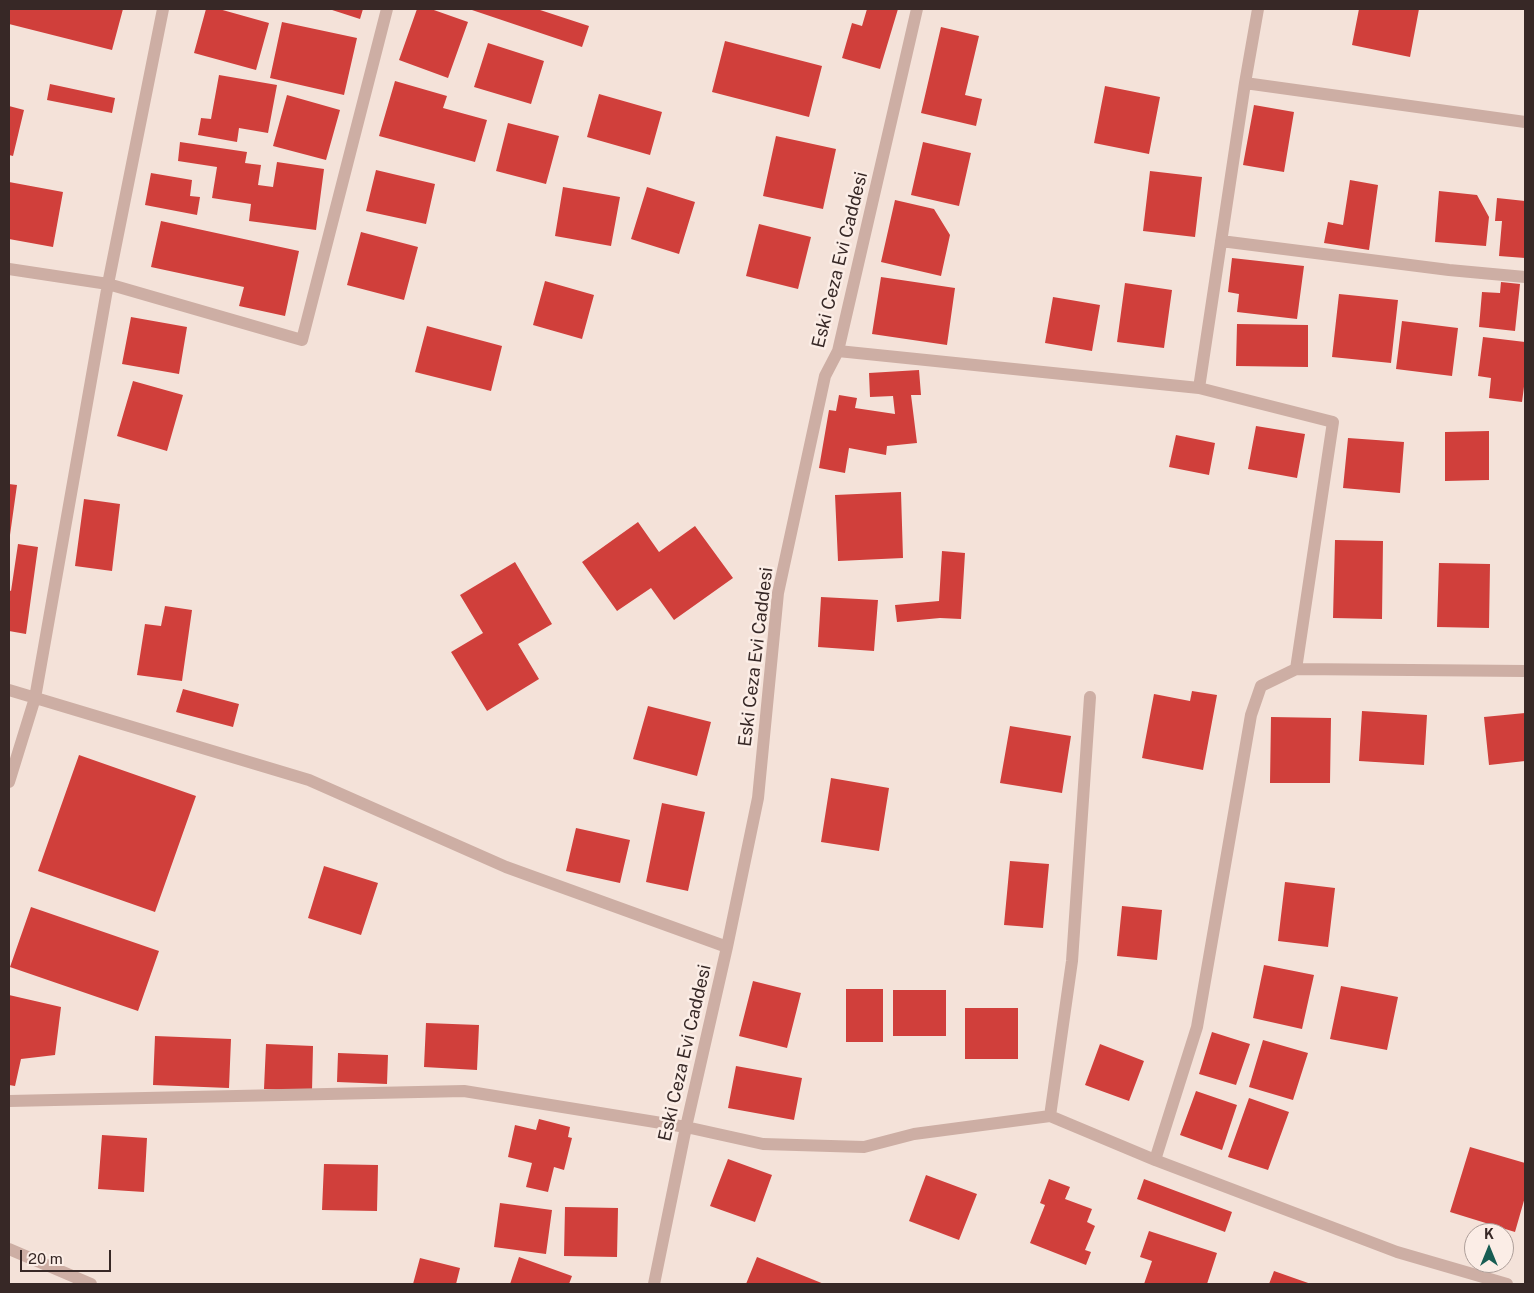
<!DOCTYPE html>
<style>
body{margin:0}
#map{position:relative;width:1534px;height:1293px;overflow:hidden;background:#f4e2d9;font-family:"Public Sans",sans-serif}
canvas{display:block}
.frame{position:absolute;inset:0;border:10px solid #372826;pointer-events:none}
.north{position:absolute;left:1464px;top:1223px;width:50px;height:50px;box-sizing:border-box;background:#fbede6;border:1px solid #ad9e99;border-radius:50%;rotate:0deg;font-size:14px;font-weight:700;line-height:20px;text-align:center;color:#372826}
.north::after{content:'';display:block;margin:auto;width:18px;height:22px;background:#185d53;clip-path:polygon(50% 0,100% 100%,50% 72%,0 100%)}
.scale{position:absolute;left:20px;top:1250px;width:91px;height:22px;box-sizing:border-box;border:2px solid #372826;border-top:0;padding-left:6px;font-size:15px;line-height:18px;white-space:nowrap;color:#372826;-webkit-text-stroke:4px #fbede6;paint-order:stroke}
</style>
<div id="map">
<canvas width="1534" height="1293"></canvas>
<div class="frame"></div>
<div class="north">K</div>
<div class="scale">20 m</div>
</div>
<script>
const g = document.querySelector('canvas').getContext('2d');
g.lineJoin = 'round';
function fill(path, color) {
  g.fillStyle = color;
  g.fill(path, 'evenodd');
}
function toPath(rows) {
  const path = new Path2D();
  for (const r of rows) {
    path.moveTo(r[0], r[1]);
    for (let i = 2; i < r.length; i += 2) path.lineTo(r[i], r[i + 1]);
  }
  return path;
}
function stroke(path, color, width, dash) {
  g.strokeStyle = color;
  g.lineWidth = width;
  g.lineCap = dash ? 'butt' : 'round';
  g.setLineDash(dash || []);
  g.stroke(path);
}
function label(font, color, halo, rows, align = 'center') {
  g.font = font + ' "Public Sans",sans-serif';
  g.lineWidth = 5;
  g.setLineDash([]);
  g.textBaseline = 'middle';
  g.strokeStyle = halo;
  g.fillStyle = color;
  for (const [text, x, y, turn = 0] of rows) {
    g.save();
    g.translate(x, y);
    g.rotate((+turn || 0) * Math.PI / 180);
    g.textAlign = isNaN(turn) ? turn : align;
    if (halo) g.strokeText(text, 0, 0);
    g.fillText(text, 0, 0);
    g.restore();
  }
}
fill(toPath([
 [9,9,123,9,112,50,9,24],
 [206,9,219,9,269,23,256,70,194,53],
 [329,9,363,9,360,19],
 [417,9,431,9,468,22,448,78,399,60],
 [469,9,537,9,589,26,582,47],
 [867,9,898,9,880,69,842,58,852,23,862,26],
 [1359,9,1419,9,1410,57,1352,45],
 [282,22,357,38,344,95,270,78],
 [941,27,979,36,965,95,982,99,976,126,921,113],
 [725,41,822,66,809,117,712,92],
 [488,43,544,61,531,104,474,87],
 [219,75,277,85,268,133,239,128,237,142,198,135,201,118,211,119],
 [395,81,447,96,443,108,487,120,475,162,379,136],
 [50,84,115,98,112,113,47,100],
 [1105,86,1160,97,1149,154,1094,143],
 [599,94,662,112,650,155,587,137],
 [287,95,340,110,326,160,273,146],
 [1254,105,1294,112,1284,172,1243,165],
 [9,106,24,110,13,156,9,155],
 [508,123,559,136,546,184,496,171],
 [776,136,836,149,823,209,763,196],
 [180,142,247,152,245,163,261,165,258,185,273,187,277,162,324,169,316,230,249,221,251,204,212,198,217,167,178,161],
 [923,142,971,153,959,206,911,195],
 [376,170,435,184,426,224,366,211],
 [1150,171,1202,177,1195,237,1143,231],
 [151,173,192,180,190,196,200,197,197,215,145,205],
 [1350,180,1378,185,1369,250,1324,243,1328,222,1343,225],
 [9,182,63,192,53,247,9,239],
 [563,187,620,197,611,246,555,236],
 [647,187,695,202,679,254,631,239],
 [1439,191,1477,195,1489,217,1486,246,1435,242],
 [1497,198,1525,201,1525,258,1499,256,1502,221,1495,221],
 [895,200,934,209,950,235,941,276,881,262],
 [161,221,299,251,285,316,239,306,244,287,151,267],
 [759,224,811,237,798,289,746,276],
 [361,232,418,247,404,300,347,285],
 [1232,258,1304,266,1297,319,1237,312,1239,294,1228,292],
 [881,277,955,288,947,345,872,334],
 [545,281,594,295,582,339,533,325],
 [1501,282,1520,284,1515,331,1479,327,1482,292,1500,293],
 [1125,283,1172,290,1164,348,1117,342],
 [1339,294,1398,300,1391,363,1332,357],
 [1053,297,1100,305,1092,351,1045,343],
 [131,317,187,327,179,374,122,364],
 [1402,321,1458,328,1452,376,1396,369],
 [1237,324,1308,325,1308,367,1236,366],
 [427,326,502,346,491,391,415,372],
 [1483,337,1525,342,1525,379,1522,402,1489,398,1491,378,1478,376],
 [919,370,921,395,911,395,917,443,887,446,886,455,849,448,845,473,819,468,829,410,836,411,839,395,857,398,855,408,895,414,893,396,870,397,869,373],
 [133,381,183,395,167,451,117,436],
 [1256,426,1305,434,1297,478,1248,469],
 [1489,431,1489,480,1445,481,1445,432],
 [1176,435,1215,443,1209,475,1169,467],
 [1348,438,1404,442,1400,493,1343,488],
 [9,484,17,485,10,535,9,535],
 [901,492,903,558,838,561,835,495],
 [84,499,120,504,112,571,75,566],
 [638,522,659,552,695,526,733,578,674,620,651,588,617,611,582,562],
 [1335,540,1383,541,1382,619,1333,618],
 [18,544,38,547,26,634,9,631,9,590,11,591],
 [942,551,965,553,961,619,940,618,897,622,895,605,939,601],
 [515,562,552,624,518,644,539,679,487,711,451,652,483,633,460,595],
 [1439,563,1490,564,1489,628,1437,627],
 [821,597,878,600,874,651,818,647],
 [165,606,192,610,182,681,137,675,145,624,161,626],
 [183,689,239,704,233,727,176,712],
 [1192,691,1217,695,1203,770,1142,758,1154,694,1190,701],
 [648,706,711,722,697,776,633,759],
 [1362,711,1427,715,1424,765,1359,761],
 [1525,713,1525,761,1489,765,1484,717],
 [1271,717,1331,718,1330,783,1270,783],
 [1010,726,1071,736,1062,793,1000,783],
 [79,755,196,796,155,912,38,871],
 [831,778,889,788,879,851,821,842],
 [662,803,705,812,688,891,646,882],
 [576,828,630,840,620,883,566,871],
 [1010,861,1049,864,1043,928,1004,925],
 [324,866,378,883,361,935,308,918],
 [1285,882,1335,888,1328,947,1278,941],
 [1122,906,1162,910,1157,960,1117,956],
 [31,907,159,951,138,1011,10,967],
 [1264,965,1314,975,1302,1029,1253,1018],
 [753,981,801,993,787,1048,739,1036],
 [1341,986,1398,997,1387,1050,1330,1039],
 [846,989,883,989,883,1042,846,1042],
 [893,990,946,990,946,1036,893,1036],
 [9,995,61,1007,55,1055,21,1059,15,1086,9,1085],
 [965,1008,1018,1008,1018,1059,965,1059],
 [426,1023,479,1025,477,1070,424,1067],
 [1212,1032,1250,1044,1236,1085,1199,1074],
 [155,1036,231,1039,229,1088,153,1085],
 [1263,1040,1308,1053,1293,1100,1249,1087],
 [266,1044,313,1046,312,1091,264,1089],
 [1100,1044,1144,1061,1129,1101,1085,1085],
 [338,1053,388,1055,387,1084,337,1082],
 [736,1066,802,1078,794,1120,728,1108],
 [1196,1091,1237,1105,1222,1150,1180,1135],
 [1249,1098,1289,1112,1268,1170,1228,1157],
 [539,1119,570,1127,568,1137,572,1138,564,1170,554,1167,548,1192,526,1187,532,1163,508,1157,515,1125,536,1130],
 [102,1135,147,1138,144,1192,98,1189],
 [1470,1147,1525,1163,1525,1197,1515,1232,1450,1212],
 [728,1159,772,1175,755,1222,710,1206],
 [324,1164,378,1165,377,1211,322,1210],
 [926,1175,977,1194,959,1240,909,1221],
 [1049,1179,1070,1187,1065,1199,1092,1209,1087,1222,1095,1226,1085,1250,1091,1252,1086,1265,1030,1243,1045,1205,1040,1203],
 [1144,1179,1232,1212,1225,1232,1137,1199],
 [500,1203,552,1210,546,1254,494,1247],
 [565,1207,618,1208,617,1257,564,1256],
 [1149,1231,1217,1253,1207,1284,1144,1284,1152,1261,1140,1257],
 [519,1257,572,1276,569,1284,510,1284],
 [757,1257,824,1284,746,1284],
 [420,1258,460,1268,456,1284,413,1284],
 [1274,1271,1311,1284,1269,1284]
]), '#d03f3b');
stroke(toPath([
 [1245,83,1525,122],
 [1221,241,1449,270,1525,277],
 [9,269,108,284,302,340,387,9],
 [838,351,1199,388,1333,422,1296,669],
 [1199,388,1245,83,1258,9],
 [9,690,309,780,506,867,727,947],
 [9,782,35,698,108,284,163,9],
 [9,1101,464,1091,686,1127,763,1144,864,1147,914,1134,1050,1116,1155,1160,1397,1252,1507,1284],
 [1050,1116,1072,961,1090,697],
 [1155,1160,1197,1027,1251,715,1261,686,1296,669,1525,671],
 [9,1249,91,1284],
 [654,1284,686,1127,727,947,758,798,778,593,825,376,838,351,917,9]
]), '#cdaea4', 12);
label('18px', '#372826', '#fbede6', [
 ["Eski Ceza Evi Caddesi",840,260,-76],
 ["Eski Ceza Evi Caddesi",756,657,-83],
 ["Eski Ceza Evi Caddesi",685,1053,-77]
]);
</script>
